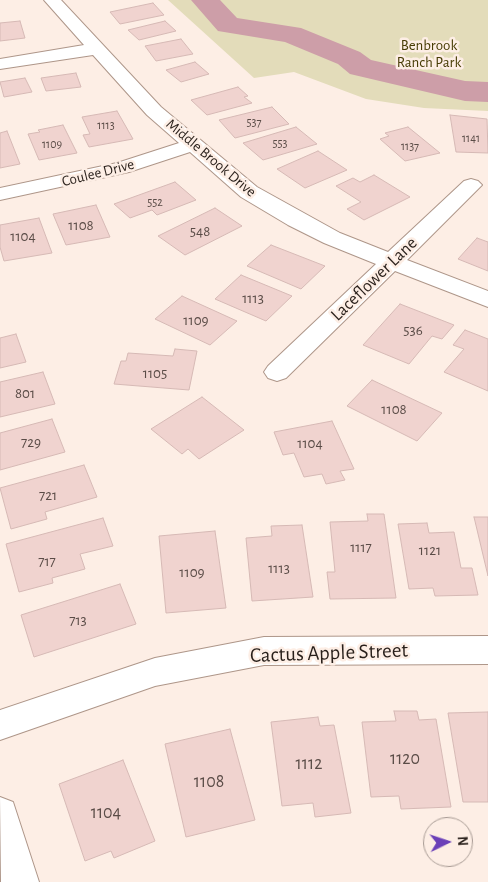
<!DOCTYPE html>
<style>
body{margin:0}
#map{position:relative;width:488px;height:882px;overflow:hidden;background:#fdeee5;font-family:"Alegreya Sans",sans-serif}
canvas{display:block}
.north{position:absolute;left:423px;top:817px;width:50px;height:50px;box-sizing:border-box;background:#fdeee5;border:1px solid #a89b94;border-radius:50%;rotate:86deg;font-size:14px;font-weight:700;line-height:20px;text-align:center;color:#281f1a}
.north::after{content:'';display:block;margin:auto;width:18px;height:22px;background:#6b40b8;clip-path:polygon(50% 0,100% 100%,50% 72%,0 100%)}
</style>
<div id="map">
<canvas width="488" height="882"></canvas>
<div class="north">N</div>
</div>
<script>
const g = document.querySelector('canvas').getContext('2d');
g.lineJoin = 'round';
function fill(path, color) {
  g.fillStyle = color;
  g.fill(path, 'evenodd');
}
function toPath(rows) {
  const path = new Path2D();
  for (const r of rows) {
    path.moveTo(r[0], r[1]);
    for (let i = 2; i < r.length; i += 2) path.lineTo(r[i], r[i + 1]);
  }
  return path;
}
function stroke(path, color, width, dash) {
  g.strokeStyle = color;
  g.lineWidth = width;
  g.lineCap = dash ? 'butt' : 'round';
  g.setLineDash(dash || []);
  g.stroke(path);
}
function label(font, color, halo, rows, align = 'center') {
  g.font = font + ' "Alegreya Sans",sans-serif';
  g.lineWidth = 5;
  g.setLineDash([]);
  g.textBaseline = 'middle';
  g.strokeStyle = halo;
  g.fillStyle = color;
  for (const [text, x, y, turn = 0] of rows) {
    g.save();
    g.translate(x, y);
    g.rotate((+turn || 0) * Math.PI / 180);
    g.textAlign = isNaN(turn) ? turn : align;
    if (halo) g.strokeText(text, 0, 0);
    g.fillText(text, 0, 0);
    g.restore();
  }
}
fill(toPath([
 [168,0,488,0,488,111,424,108,366,99,294,72,254,78]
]), '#e3dcba');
fill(toPath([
 [191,0,220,0,237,18,301,28,360,52,371,60,465,81,488,82,488,102,465,101,350,74,338,64,285,42,218,31,191,0]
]), '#cd9ea8');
const building = toPath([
 [153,3,164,15,120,24,110,12,153,3],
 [20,21,25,38,0,41,0,23,20,21],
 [165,21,176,31,139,40,128,30,165,21],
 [181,39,193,54,156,61,145,46,181,39],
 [195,62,209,74,181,82,166,70,195,62],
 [76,73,81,87,46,91,41,78,76,73],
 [25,78,32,92,4,97,0,82,25,78],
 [238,87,248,96,244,97,252,103,207,115,191,100,238,87],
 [272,107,289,124,235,138,219,120,272,107],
 [117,111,133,139,89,147,83,135,90,134,82,117,117,111],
 [450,115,487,119,488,153,456,152,450,115],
 [63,125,77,153,39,160,28,134,40,132,38,130,63,125],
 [296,127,317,144,263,160,243,143,296,127],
 [408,127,440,153,405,161,380,139,389,136,385,133,408,127],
 [7,131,20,164,0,168,0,133,7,131],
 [318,151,347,170,305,188,277,169,318,151],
 [374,175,410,197,364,220,347,209,361,202,336,186,353,178,360,182,374,175],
 [175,182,196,200,157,215,152,210,130,218,114,204,175,182],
 [96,205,110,237,66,245,53,214,96,205],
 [215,208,242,226,185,255,158,236,215,208],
 [39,218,52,253,4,261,0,247,0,225,39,218],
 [477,238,488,242,488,271,458,259,477,238],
 [271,245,325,266,301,289,247,266,271,245],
 [241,275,292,296,266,321,215,299,241,275],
 [182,296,237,321,210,345,155,319,182,296],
 [400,304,454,325,442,339,432,336,409,364,363,345,400,304],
 [465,330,488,339,488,391,444,372,464,349,453,345,465,330],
 [16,334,26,362,0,368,0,338,16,334],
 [175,349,197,351,189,390,114,384,121,361,126,361,128,353,173,356,175,349],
 [43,372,55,404,0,417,0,382,43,372],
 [372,380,442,413,417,441,347,406,372,380],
 [202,397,244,430,199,459,188,449,182,454,151,429,202,397],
 [52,419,65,452,0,470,0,433,52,419],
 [332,421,354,469,340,471,345,480,326,484,322,474,304,477,294,453,283,455,274,432,332,421],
 [84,465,97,497,45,512,47,519,11,529,0,488,84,465],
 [367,514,384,514,396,598,330,599,327,572,335,572,330,522,368,521,367,514],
 [474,517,488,517,488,576,474,517],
 [103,518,113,546,80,554,85,569,52,578,53,583,19,592,6,544,103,518],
 [427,523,429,533,454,532,461,568,472,568,478,595,435,596,433,588,409,589,398,524,427,523],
 [302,525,313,597,252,601,246,538,272,536,271,526,302,525],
 [215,531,226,608,166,613,159,536,215,531],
 [120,584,136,624,34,657,21,615,120,584],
 [394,711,417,711,419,720,436,719,451,807,401,809,399,796,371,797,362,722,396,721,394,711],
 [488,712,488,802,463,802,448,713,488,712],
 [318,717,320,726,334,725,351,813,315,817,313,803,282,806,271,722,318,717],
 [230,729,255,820,186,837,165,744,230,729],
 [123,760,155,841,114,858,111,851,85,861,59,784,123,760]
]);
fill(building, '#f0d3cf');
stroke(building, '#d6b9b5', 1);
const street = toPath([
 [44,0,61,0,161,107,257,187,340,233,388,252,464,181,471,179,478,181,482,185,407,260,488,291,488,307,395,271,286,378,277,381,268,378,264,372,268,366,376,264,324,243,288,225,241,197,190,152,129,172,0,200,0,188,117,163,179,143,147,115,93,55,0,69,0,59,84,45,44,0],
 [488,636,488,664,264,665,155,686,0,740,0,710,155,658,264,637,488,636],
 [0,797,13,802,39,882,1,882,0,797]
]);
stroke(street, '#ae9689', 2);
fill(street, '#fff');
label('12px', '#5a4c47', null, [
 ["537",254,122],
 ["1113",106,125],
 ["1141",471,138],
 ["553",280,143],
 ["1109",52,144],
 ["1137",410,146],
 ["552",155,202]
]);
label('15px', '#473c05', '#fdeee5', [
 ["Benbrook",429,45],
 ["Ranch Park",429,62]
]);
label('15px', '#281f1a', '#fdeee5', [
 ["Middle Brook Drive",211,158,40],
 ["Coulee Drive",98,173,-14]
]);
label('15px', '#5a4c47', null, [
 ["1108",81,225],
 ["548",200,231],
 ["1104",23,236],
 ["1113",253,298],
 ["1109",196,320],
 ["536",413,330],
 ["1105",155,373],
 ["801",25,393],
 ["1108",394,409],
 ["729",31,442],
 ["1104",310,443],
 ["721",48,495],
 ["1117",361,547],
 ["1121",430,550],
 ["717",47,561],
 ["1113",279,568],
 ["1109",192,572],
 ["713",78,620]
]);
label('18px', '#281f1a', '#fdeee5', [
 ["Laceflower Lane",374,279,-44]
]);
label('18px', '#5a4c47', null, [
 ["1120",405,759],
 ["1112",309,764],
 ["1108",209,782],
 ["1104",106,813]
]);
label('21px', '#281f1a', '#fdeee5', [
 ["Cactus Apple Street",329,653,-2]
]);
</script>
